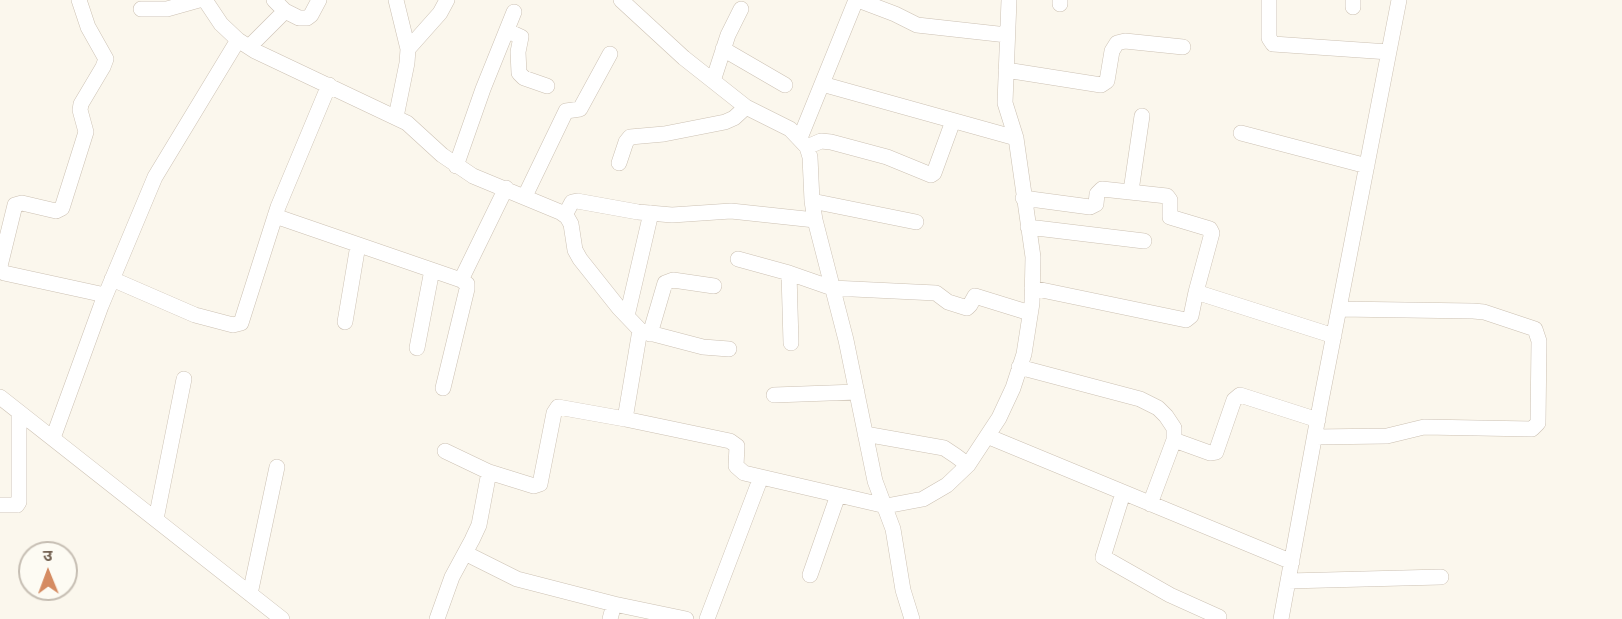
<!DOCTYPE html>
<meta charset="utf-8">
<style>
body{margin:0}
#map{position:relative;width:1622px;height:619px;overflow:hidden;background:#fbf7ed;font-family:"Archivo Narrow","Noto Sans Devanagari",sans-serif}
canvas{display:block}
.north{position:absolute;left:18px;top:541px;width:60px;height:60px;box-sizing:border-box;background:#fdfbf3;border:2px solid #c6beb3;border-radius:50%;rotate:359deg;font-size:16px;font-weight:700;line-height:24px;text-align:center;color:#746252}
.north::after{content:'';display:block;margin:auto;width:21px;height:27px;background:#d58b61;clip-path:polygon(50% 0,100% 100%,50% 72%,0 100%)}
</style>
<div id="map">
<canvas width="1622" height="619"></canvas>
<div class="north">उ</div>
</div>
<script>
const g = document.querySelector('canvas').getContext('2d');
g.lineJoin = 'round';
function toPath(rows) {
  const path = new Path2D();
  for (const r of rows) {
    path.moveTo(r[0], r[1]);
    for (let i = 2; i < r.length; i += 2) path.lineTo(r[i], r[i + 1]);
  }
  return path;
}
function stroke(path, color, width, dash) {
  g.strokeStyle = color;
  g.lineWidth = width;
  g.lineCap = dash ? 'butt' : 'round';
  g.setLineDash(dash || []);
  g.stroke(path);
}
const minor = toPath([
 [205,0,221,24,238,40,255,51,407,123,442,155,473,176,560,212,567,217,571,224,575,250,580,259,619,308,640,330,625,419,730,441,737,446,736,466,744,473,886,506,923,499,947,485,968,465,999,418,1013,388,1024,354,1032,303,1033,257,1016,138,1005,103,1009,0],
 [274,0,285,11],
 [621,0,684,58,746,107,790,129,807,147,810,157,812,201,815,220,846,340,875,481,893,529,903,590,912,619],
 [858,0,895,14,917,25,1007,35],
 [1269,0,1269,38,1273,44,1389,52],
 [1353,0,1353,7],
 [1060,4,1060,0],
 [141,9,167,9,199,0],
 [508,31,521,37,518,52,519,73,524,78,547,86],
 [249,47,285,11,299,18,307,18,311,15,319,0],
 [408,49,440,13,447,0],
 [723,49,785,85],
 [1006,70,1101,85,1107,81,1112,51,1117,43,1125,41,1183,47],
 [713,81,728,35,741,9],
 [822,84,1016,138],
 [396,117,407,63,408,49,396,0],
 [1241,133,1367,166],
 [800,138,856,0],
 [807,147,821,141,831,142,887,157,931,175,934,173,953,121],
 [619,163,626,142,630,137,664,134,725,122,734,118,746,107],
 [456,166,483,89,514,12],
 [1131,191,1142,116],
 [525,196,566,111,580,109,610,54],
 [1023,198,1090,207,1096,204,1097,194,1102,189,1167,196,1170,200,1170,217,1210,229,1212,233,1196,292],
 [812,201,916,222],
 [565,215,572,202,577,201,638,212,672,215,731,211,815,220],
 [275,216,461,280,506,188],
 [1028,227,1144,241],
 [738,259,789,273,832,288,936,293,948,302,967,308,970,305,975,296,1030,313],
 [0,266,15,205,22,203,56,211,62,208,86,132,80,110,81,104,103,67,106,59,88,27,79,0],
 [0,268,4,273,105,295],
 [789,273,791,343],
 [112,279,195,315,233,325,241,323,278,207,329,85],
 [1032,288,1186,320,1191,316,1196,292,1334,336],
 [627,316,651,213],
 [345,322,358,245],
 [642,331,703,347,729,349],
 [650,334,665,283,673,280,714,286],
 [417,348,432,270],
 [1019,367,1140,399,1158,408,1166,416,1174,428,1174,440,1150,504],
 [443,388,467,289,467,284,461,280],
 [774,395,857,392],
 [0,397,282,619],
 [865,434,944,448,956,456,968,465],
 [987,436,1292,562],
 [1315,437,1387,436,1424,427,1532,429,1538,423,1539,341,1535,329,1484,312,1473,311,1339,309],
 [53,438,101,306,155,177,238,40],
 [1174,440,1210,453,1216,452,1234,400,1240,395,1318,420],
 [445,451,489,472],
 [1123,493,1103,557,1170,595,1219,617],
 [0,505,17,505,19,502,19,412],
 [156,519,184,379],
 [465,553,517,579,614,604,686,619],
 [810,575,838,495],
 [1288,581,1441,577],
 [250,594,277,467],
 [437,619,452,577,472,540,479,525,489,472,534,486,540,484,554,413,558,407,625,419],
 [610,619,614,604],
 [707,619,761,477],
 [1281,619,1321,401,1399,0]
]);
stroke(minor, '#ccc1b3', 16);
stroke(minor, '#fff', 15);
</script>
